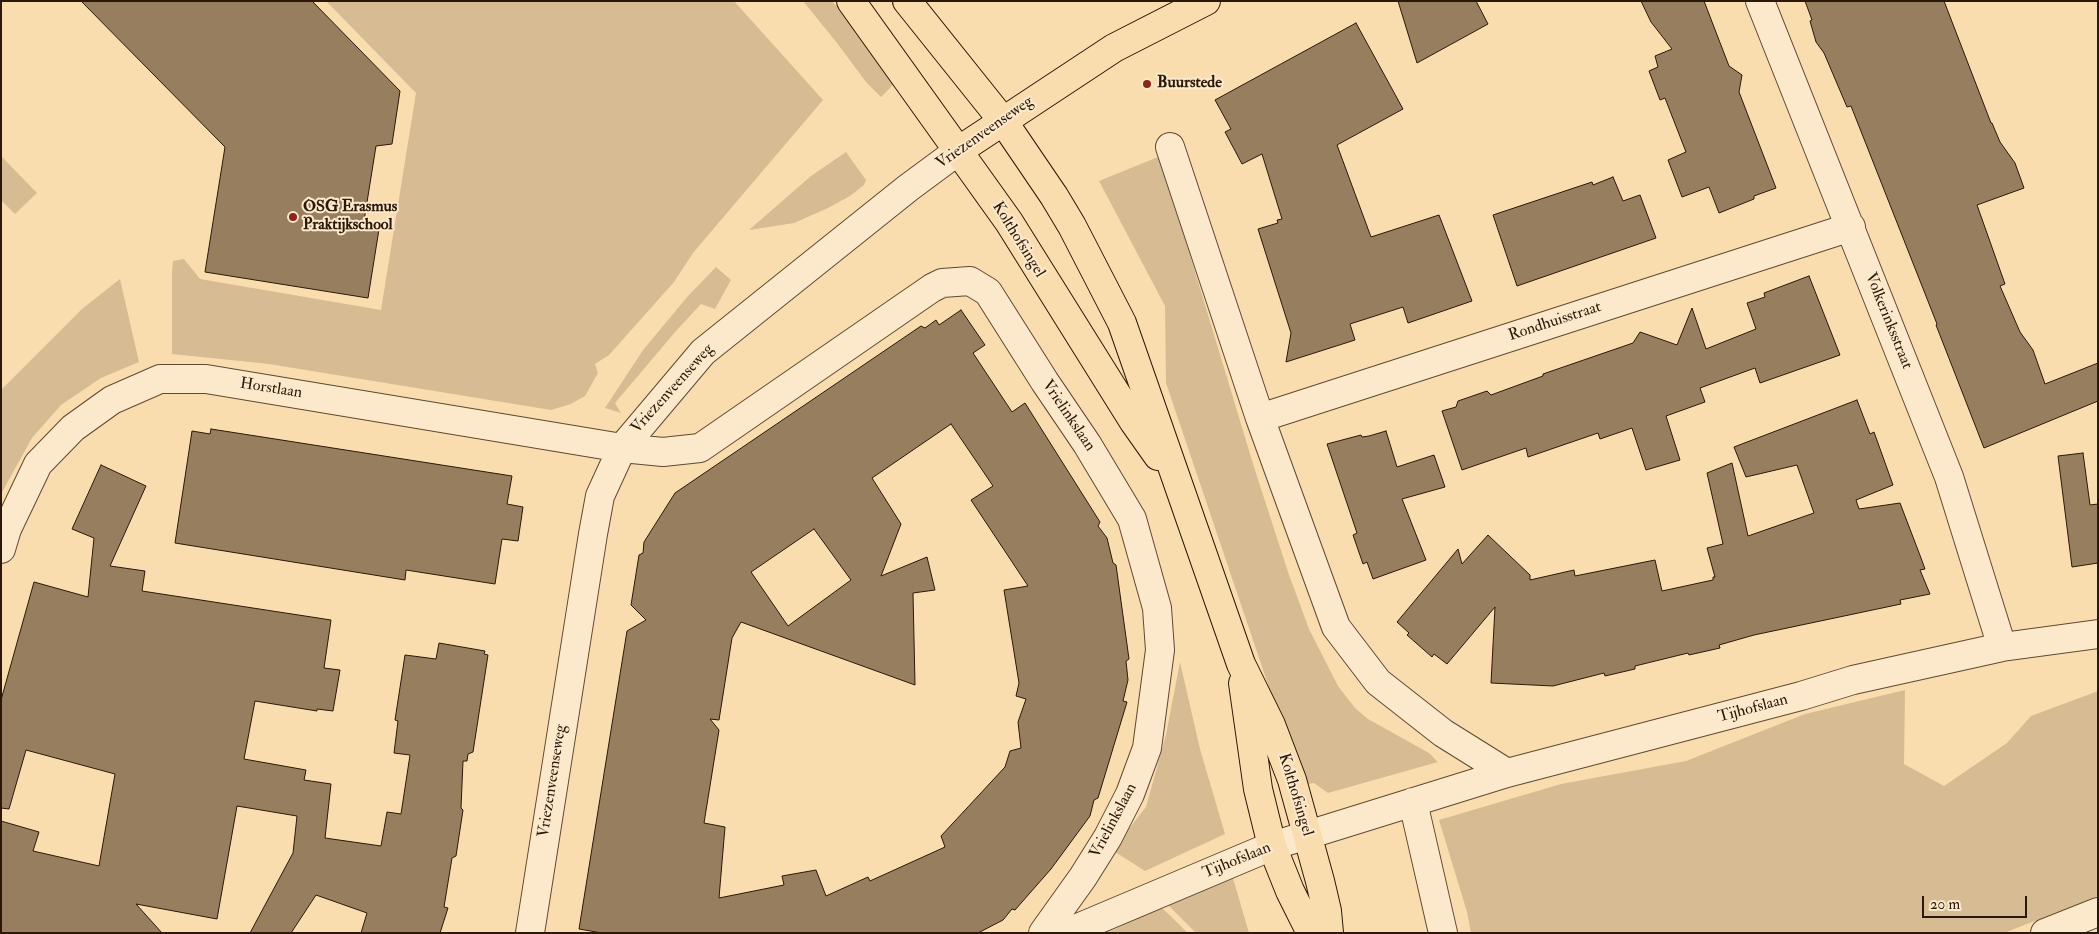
<!DOCTYPE html>
<style>
body{margin:0}
#map{position:relative;width:2099px;height:934px;overflow:hidden;background:#faddaf;font-family:"IM FELL Double Pica",serif}
canvas{display:block}
.frame{position:absolute;inset:0;border:2px solid #2b1808;pointer-events:none}
.scale{position:absolute;left:1922px;top:896px;width:105px;height:22px;box-sizing:border-box;border:2px solid #2b1808;border-top:0;padding-left:6px;font-size:15px;line-height:18px;white-space:nowrap;color:#2b1808;-webkit-text-stroke:4px #fce9cb;paint-order:stroke}
</style>
<div id="map">
<canvas width="2099" height="934"></canvas>
<div class="frame"></div>
<div class="scale">20 m</div>
</div>
<script>
const g = document.querySelector('canvas').getContext('2d');
g.lineJoin = 'round';
function fill(path, color) {
  g.fillStyle = color;
  g.fill(path, 'evenodd');
}
function toPath(rows) {
  const path = new Path2D();
  for (const r of rows) {
    path.moveTo(r[0], r[1]);
    for (let i = 2; i < r.length; i += 2) path.lineTo(r[i], r[i + 1]);
  }
  return path;
}
function stroke(path, color, width, dash) {
  g.strokeStyle = color;
  g.lineWidth = width;
  g.lineCap = dash ? 'butt' : 'round';
  g.setLineDash(dash || []);
  g.stroke(path);
}
function label(font, color, halo, rows, align = 'center') {
  g.font = font + ' "IM FELL Double Pica",serif';
  g.lineWidth = 4;
  g.setLineDash([]);
  g.textBaseline = 'middle';
  g.strokeStyle = halo;
  g.fillStyle = color;
  for (const [text, x, y, turn = 0] of rows) {
    g.save();
    g.translate(x, y);
    g.rotate((+turn || 0) * Math.PI / 180);
    g.textAlign = isNaN(turn) ? turn : align;
    if (halo) g.strokeText(text, 0, 0);
    g.fillText(text, 0, 0);
    g.restore();
  }
}
fill(toPath([
 [326,1,734,1,823,100,693,253,674,282,609,355,595,364,598,373,585,396,571,404,551,410,269,364,172,354,172,271,173,261,184,259,200,279,381,310,416,93],
 [803,1,832,1,845,17,894,84,881,97,866,82,837,43],
 [846,152,866,180,864,185,850,196,828,208,794,223,749,230,811,176],
 [1,156,37,193,15,214,1,200],
 [1158,157,1183,232,1254,467,1288,572,1309,629,1338,686,1355,708,1368,719,1429,753,1438,762,1328,793,1314,783,1302,785,1166,383,1165,306,1099,181],
 [716,267,731,280,715,309,701,304,676,331,615,403,621,413,605,408,643,350,688,296],
 [120,279,139,362,101,378,61,405,32,438,1,494,1,390,82,309],
 [1180,662,1200,749,1225,834,1145,871,1112,850,1146,807,1166,735],
 [1905,690,1904,764,1944,786,2007,743,2031,716,2098,691,2098,896,2004,933,1471,933,1467,912,1439,820,1561,784,1686,761,1805,714],
 [1233,878,1249,933,1196,933,1168,905],
 [1162,908,1188,933,1107,933,1145,915]
]), '#d7bc93');
const building = toPath([
 [81,1,312,1,400,91,392,144,376,146,364,221,380,223,368,298,205,272,225,147,81,1],
 [1398,1,1476,1,1488,24,1417,63,1398,1],
 [1641,1,1704,1,1729,66,1742,75,1739,92,1776,188,1754,196,1754,199,1719,213,1709,187,1682,197,1668,160,1686,152,1665,98,1660,100,1649,71,1658,67,1655,56,1672,49,1651,22,1641,1],
 [1805,1,1944,1,1991,123,1992,123,2000,142,2015,163,2024,188,1977,205,2005,284,2000,286,2020,332,2033,350,2045,384,2098,363,2098,401,1984,448,1936,325,1937,324,1851,106,1847,107,1824,53,1816,42,1810,21,1812,20,1805,1],
 [1356,23,1403,109,1337,145,1371,237,1439,215,1472,301,1408,323,1403,307,1350,324,1355,340,1286,362,1291,333,1258,229,1278,223,1277,220,1282,219,1262,154,1242,164,1225,132,1231,129,1215,100,1356,23],
 [1613,177,1623,201,1640,195,1656,238,1517,286,1493,215,1592,182,1593,185,1613,177],
 [1809,276,1840,355,1760,383,1755,368,1700,388,1705,402,1666,416,1680,460,1646,470,1632,428,1600,439,1598,433,1528,457,1526,448,1462,470,1442,411,1456,407,1458,401,1487,391,1491,395,1543,376,1543,374,1633,343,1640,332,1677,345,1692,308,1706,349,1756,329,1747,303,1765,297,1764,293,1809,276],
 [961,310,985,345,973,353,1012,412,1025,403,1100,522,1098,526,1107,538,1113,563,1116,565,1129,659,1126,661,1128,680,1123,701,1127,702,1098,798,1094,800,1090,816,1051,869,1015,910,1012,909,1003,920,978,933,602,933,579,929,627,631,646,620,631,605,639,555,643,553,644,542,675,493,921,326,925,328,936,320,939,325,961,310],
 [951,424,993,486,971,500,1028,586,1004,590,1019,683,1016,696,1026,699,1018,722,1021,748,1010,751,1005,767,941,836,945,847,870,881,868,877,826,896,816,870,782,876,784,885,719,898,725,827,704,823,719,730,710,719,719,720,732,638,741,622,915,685,913,593,935,590,927,557,881,576,901,524,872,478,951,424],
 [814,529,851,580,788,626,751,572,814,529],
 [1857,400,1870,434,1874,432,1893,485,1856,500,1859,509,1900,503,1921,558,1925,569,1920,570,1930,594,1900,600,1901,604,1754,635,1719,645,1720,648,1689,655,1688,653,1635,666,1635,669,1605,676,1604,673,1553,686,1491,683,1495,607,1447,664,1434,654,1432,657,1407,635,1409,633,1397,622,1458,549,1462,564,1488,535,1530,575,1530,580,1574,570,1575,576,1655,560,1662,591,1713,580,1713,577,1715,577,1707,548,1723,544,1707,473,1732,463,1748,536,1814,513,1797,465,1746,477,1734,447,1857,400],
 [211,429,512,476,507,504,523,507,518,541,502,539,495,584,406,570,405,580,175,543,192,431,210,434,211,429],
 [1386,431,1397,467,1434,455,1445,487,1402,499,1426,560,1373,579,1367,562,1363,564,1353,535,1357,533,1327,444,1361,435,1362,437,1369,436,1386,431],
 [2083,453,2090,505,2098,504,2098,563,2072,567,2058,456,2083,453],
 [101,465,146,486,110,566,145,571,142,591,331,620,324,668,340,670,333,711,317,709,317,711,255,701,244,759,306,770,304,780,331,784,325,838,381,846,387,812,401,814,410,755,394,753,398,721,395,720,405,655,436,659,439,643,485,651,484,654,488,655,473,752,468,754,467,761,463,761,461,808,463,810,456,856,452,858,444,907,448,908,440,933,361,933,367,913,316,895,291,933,250,933,293,853,297,816,237,806,217,919,136,904,162,933,1,933,1,821,39,832,33,851,99,866,115,774,26,750,9,809,1,808,1,700,34,582,88,597,94,538,72,529,101,465]
]);
fill(building, '#977e5f');
stroke(building, '#2b1808', 1);
const minor = toPath([
 [1760,1,1949,477,2002,647],
 [1170,147,1260,418,1336,627,1378,682,1443,733,1507,773],
 [1260,418,1851,227],
 [1,549,7,529,38,464,73,428,112,400,160,379,206,379,622,448,663,452,700,448,932,288,942,283,970,281,988,292,1045,382,1087,444,1132,519,1157,608,1160,650,1147,748,1130,794,1108,837,1083,877,1043,933],
 [1413,802,1443,933],
 [530,933,593,534,600,496,622,448,703,352,908,188,958,151],
 [1066,933,1272,846,1507,773,1801,696,1853,680,2002,647,2098,634],
 [2045,933,2098,912]
]);
const major = toPath([
 [851,1,1009,222,1134,422,1158,456],
 [907,1,1003,121,1054,196,1072,226,1122,323,1241,664,1271,725,1292,780,1320,881,1327,911,1329,933],
 [958,151,1114,48,1206,1],
 [1243,683,1258,789,1272,846,1290,891,1311,933]
]);
stroke(minor, '#5f4932', 30);
stroke(major, '#2b1808', 30);
stroke(minor, '#fce9cb', 28);
stroke(major, '#faddaf', 28);
for (const [x, y, r, color] of [
 [1147,84,5,"#8f2418"],
 [293,217,5,"#8f2418"]
]) {
  const dot = new Path2D();
  dot.arc(x, y, r, 0, 2 * Math.PI);
  g.fillStyle = color;
  g.fill(dot);
  stroke(dot, '#fce9cb', 2);
}
label('bold 16px', '#2b1808', '#fce9cb', [
 ["Buurstede",1157,84],
 ["OSG Erasmus",303,208],
 ["Praktijkschool",303,226]
], 'left');
label('16px', '#2b1808', '#fce9cb', [
 ["Vriezenveenseweg",985,133,-35],
 ["Kolthofsingel",1018,240,58],
 ["Volkerinksstraat",1888,321,68],
 ["Rondhuisstraat",1555,322,-18],
 ["Horstlaan",271,389,9],
 ["Vriezenveenseweg",673,389,-48],
 ["Vrielinkslaan",1068,416,56],
 ["Tijhofslaan",1753,709,-15],
 ["Vriezenveenseweg",553,781,-81],
 ["Kolthofsingel",1295,795,73],
 ["Vrielinkslaan",1114,821,-62],
 ["Tijhofslaan",1237,861,-22]
]);
</script>
